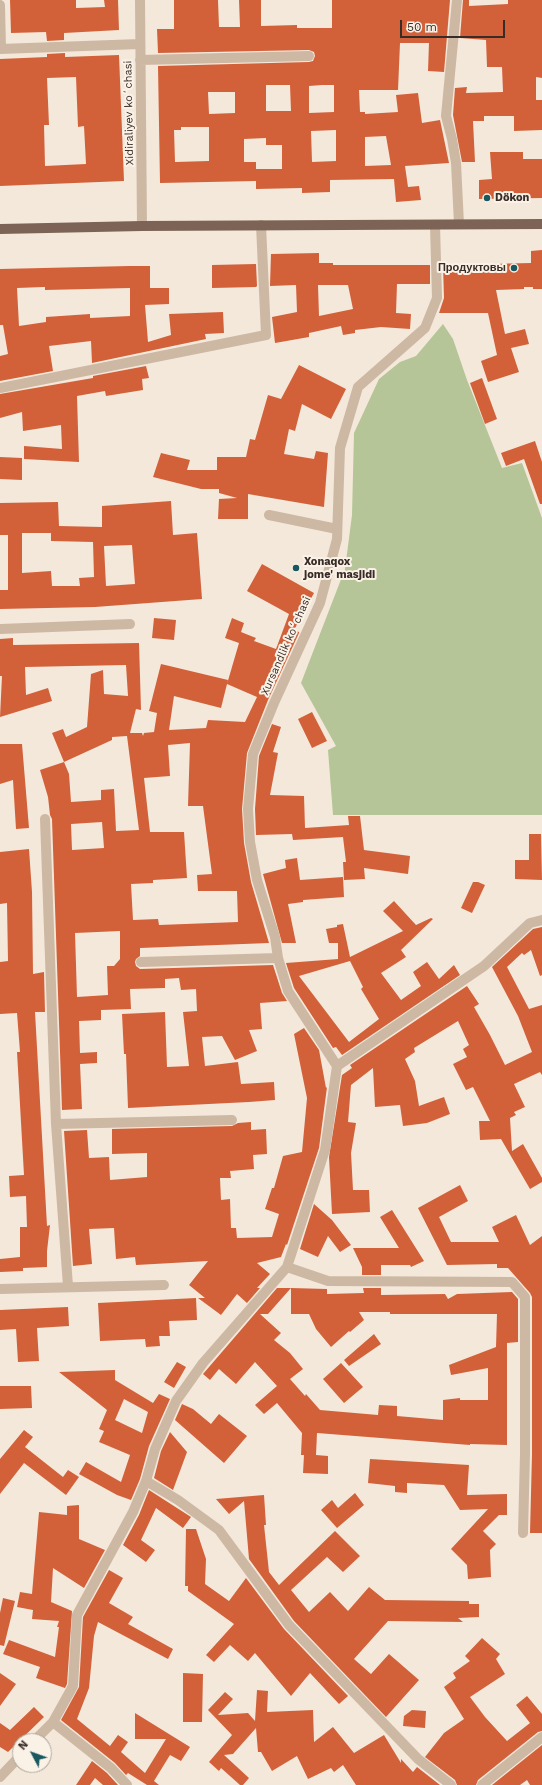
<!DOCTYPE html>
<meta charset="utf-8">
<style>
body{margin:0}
#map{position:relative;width:542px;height:1785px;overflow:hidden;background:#f4e8da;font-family:"Work Sans",sans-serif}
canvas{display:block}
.north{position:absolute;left:12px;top:1733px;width:40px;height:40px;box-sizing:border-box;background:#fbf2e7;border:1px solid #ada39a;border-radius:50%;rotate:311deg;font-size:11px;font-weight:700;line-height:16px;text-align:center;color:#382c27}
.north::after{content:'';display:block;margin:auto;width:14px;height:18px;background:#18585e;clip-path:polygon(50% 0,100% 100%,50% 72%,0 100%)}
.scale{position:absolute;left:400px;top:20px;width:105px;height:18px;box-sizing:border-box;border:2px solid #382c27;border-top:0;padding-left:5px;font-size:12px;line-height:14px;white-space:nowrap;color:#382c27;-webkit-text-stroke:3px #fbf2e7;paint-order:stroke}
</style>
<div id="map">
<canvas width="542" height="1785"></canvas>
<div class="north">N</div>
<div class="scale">50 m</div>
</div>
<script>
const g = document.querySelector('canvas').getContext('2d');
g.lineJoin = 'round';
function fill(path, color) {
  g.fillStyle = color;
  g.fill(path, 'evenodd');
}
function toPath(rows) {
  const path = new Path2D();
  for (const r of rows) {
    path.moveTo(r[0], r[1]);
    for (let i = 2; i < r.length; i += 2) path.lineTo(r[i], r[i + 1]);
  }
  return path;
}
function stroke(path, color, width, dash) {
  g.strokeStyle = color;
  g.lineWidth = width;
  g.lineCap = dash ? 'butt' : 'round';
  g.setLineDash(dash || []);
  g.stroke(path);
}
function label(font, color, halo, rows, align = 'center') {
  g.font = font + ' "Work Sans",sans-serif';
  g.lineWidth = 4;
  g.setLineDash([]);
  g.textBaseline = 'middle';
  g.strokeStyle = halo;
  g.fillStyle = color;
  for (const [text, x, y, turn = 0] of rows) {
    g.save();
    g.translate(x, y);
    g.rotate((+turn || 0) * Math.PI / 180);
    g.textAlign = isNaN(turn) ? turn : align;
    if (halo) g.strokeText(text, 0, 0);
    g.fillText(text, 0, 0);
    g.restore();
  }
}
fill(toPath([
 [443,324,453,339,467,380,502,468,522,463,542,518,542,815,333,815,328,750,336,746,301,683,345,569,352,515,354,433,379,379,400,362,416,356]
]), '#b5c598');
fill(toPath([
 [10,0,76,0,76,8,105,7,104,0,118,0,119,30,64,33,64,40,47,41,46,32,11,33],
 [174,0,218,0,219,27,240,27,239,0,261,0,261,26,297,25,297,28,332,28,332,0,450,0,444,72,428,71,429,43,400,43,398,90,359,90,360,112,365,112,365,114,398,112,396,95,418,93,422,123,440,120,449,163,405,166,408,187,419,186,421,200,396,202,394,179,330,180,330,192,302,193,302,188,256,189,256,181,160,183,158,66,309,62,313,61,315,56,314,52,309,50,158,53,157,29,174,29],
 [266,85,290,85,291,111,266,111],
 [322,85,334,85,334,112,309,113,309,86],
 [208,92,235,92,235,113,209,114],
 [181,127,209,127,209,161,175,162,174,130,181,130],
 [336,130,336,161,312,162,311,131],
 [386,136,391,165,365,166,365,137],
 [266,138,266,145,282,145,282,169,256,169,256,162,244,162,244,139],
 [463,0,469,0,469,6,508,4,508,0,542,0,542,78,536,77,536,100,542,100,542,130,514,131,514,116,484,116,484,121,473,121,475,162,462,162,453,115,455,88,467,87,466,93,503,92,502,67,487,67,486,40,460,38],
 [65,53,65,57,119,55,124,181,0,186,0,59,47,57,47,54],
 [76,77,78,127,84,126,86,164,45,166,44,125,49,125,47,78],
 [490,152,523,152,523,159,542,159,542,198,479,199,479,180,492,179],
 [542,250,542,289,533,289,533,287,524,287,524,289,496,290,505,334,525,329,529,344,511,348,519,372,488,382,481,361,497,355,488,313,439,313,444,298,443,265,531,263,531,251],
 [319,253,319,263,333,263,333,265,430,265,430,284,397,284,396,313,411,314,410,329,381,327,355,330,355,333,343,335,341,326,309,333,309,337,275,343,272,317,297,312,296,285,270,286,271,254],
 [318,285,348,285,353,309,319,316],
 [256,264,257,286,256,287,212,288,212,265],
 [129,266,150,266,150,288,169,288,169,304,145,305,148,342,171,335,169,314,223,312,224,333,205,334,206,339,92,363,91,341,49,346,53,371,0,381,0,356,8,354,3,325,0,325,0,269],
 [43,287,45,287,45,290,130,288,130,316,90,318,90,314,46,317,46,322,19,326,17,288],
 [299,365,346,389,331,419,302,404,295,431,289,429,284,454,314,459,316,451,328,453,324,507,248,494,248,519,218,519,219,499,237,498,219,493,219,489,201,489,153,477,161,453,190,460,187,470,217,470,217,457,246,457,250,439,255,440,268,395,281,399],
 [146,366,149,378,142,379,143,390,106,396,105,391,77,396,79,462,24,459,24,446,62,449,61,425,23,431,22,412,0,418,0,394,93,378,93,376],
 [482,378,497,419,485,424,470,383],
 [535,441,542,462,542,504,540,504,524,459,506,466,501,453],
 [0,457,22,458,22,480,0,479],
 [171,501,173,535,197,533,202,599,95,607,0,609,0,590,8,590,8,535,0,535,0,503,58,502,59,526,102,527,102,506],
 [22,533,51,533,51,541,93,542,94,577,79,578,80,586,52,586,51,571,22,573],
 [132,545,135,584,106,586,104,546],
 [262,564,314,593,294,630,299,632,299,633,268,700,247,753,242,809,244,843,251,882,269,943,140,948,140,956,136,959,135,962,136,966,140,969,273,965,282,993,287,1001,260,1003,262,1029,249,1030,257,1051,235,1060,222,1036,202,1037,205,1066,238,1062,241,1084,274,1082,275,1100,249,1102,128,1108,126,1054,124,1054,122,1014,165,1012,167,1067,189,1066,183,1012,197,1011,196,989,181,990,179,978,165,979,165,988,130,989,131,1009,101,1010,101,1020,79,1021,80,1053,97,1052,97,1063,80,1064,82,1109,62,1110,52,819,50,815,48,797,40,770,64,762,52,733,63,729,66,737,87,727,91,674,103,670,104,694,128,696,126,665,25,667,26,695,48,688,52,701,0,717,2,676,0,676,0,639,13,638,13,645,139,643,141,710,136,709,130,733,142,733,143,736,144,733,154,732,157,713,149,711,161,664,228,680,227,684,239,643,225,638,232,618,244,623,241,632,256,638,254,641,276,649,289,614,247,591],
 [227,684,257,697,245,722,208,720,206,728,169,730,174,696,221,708],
 [127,736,139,830,116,831,114,789,101,790,101,800,71,802,69,774,64,762,112,740,112,737],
 [190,743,188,806,203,806,212,874,197,875,198,891,237,891,238,922,159,925,158,919,133,920,131,884,153,883,153,880,187,878,184,832,150,832,144,778,170,776,168,745],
 [102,822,104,848,72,850,71,824],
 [120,931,120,959,114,966,107,966,108,995,77,997,75,933],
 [154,618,176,620,174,640,152,638],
 [312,712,327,741,312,748,298,719],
 [272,724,281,727,273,752,278,753,270,795,304,796,305,828,349,825,348,816,360,816,364,850,410,856,408,874,364,868,365,879,344,880,343,862,346,862,343,837,293,840,292,834,256,835,255,809,259,756],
 [0,744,22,744,29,828,16,829,13,780,0,784],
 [529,834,541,834,542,880,515,879,515,860,529,860],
 [29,849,32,892,33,974,44,972,45,1012,35,1012,47,1226,50,1225,47,1251,47,1267,23,1268,23,1271,0,1272,0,1259,20,1257,20,1227,27,1227,26,1196,10,1197,9,1176,24,1175,17,1052,20,1052,17,1013,0,1014,0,962,8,961,7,903,0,904,0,852],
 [297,858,300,880,343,877,344,897,303,900,303,902,288,904,296,943,282,943,263,874,286,868,285,860],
 [473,882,478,882,485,885,472,913,461,908],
 [394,901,416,925,431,918,433,919,401,950,406,957,381,973,401,1000,421,986,413,972,427,962,439,979,454,965,460,975,342,1055,336,1047,333,1048,294,988,286,963,338,959,338,943,329,943,326,929,337,927,337,925,343,924,350,957,403,931,383,911],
 [350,961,363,987,361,989,379,1019,349,1042,299,976],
 [542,927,542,975,540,976,531,950,524,955,522,953,507,967,529,1009,542,1005,542,1075,540,1072,514,1084,525,1107,514,1112,516,1115,510,1118,512,1151,523,1144,542,1178,542,1182,530,1189,501,1139,480,1140,479,1121,490,1121,473,1087,466,1090,453,1064,467,1057,463,1049,469,1045,458,1021,414,1048,415,1052,405,1059,415,1081,419,1106,444,1097,450,1114,427,1123,403,1126,400,1105,375,1107,373,1068,351,1085,348,1122,356,1123,351,1153,353,1190,369,1190,370,1212,332,1214,329,1157,342,1075,352,1068,350,1065,467,986,479,1004,474,1007,490,1035,505,1065,532,1052,518,1016,492,967,533,929],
 [304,1028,319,1050,326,1088,327,1087,319,1148,287,1245,286,1244,281,1257,257,1263,270,1274,257,1288,260,1288,247,1303,237,1294,221,1315,198,1298,205,1298,189,1285,208,1261,136,1265,135,1257,116,1259,114,1228,89,1229,92,1264,73,1266,64,1131,87,1130,89,1158,109,1157,110,1180,147,1177,147,1153,112,1154,112,1129,232,1126,238,1123,251,1122,251,1130,266,1129,267,1154,253,1155,254,1169,230,1171,231,1178,220,1178,221,1200,230,1199,231,1228,236,1228,237,1238,272,1237,279,1214,265,1209,272,1188,274,1188,283,1156,302,1152,307,1098,294,1034],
 [460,1185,468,1201,439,1217,451,1242,499,1242,492,1227,516,1215,530,1245,542,1236,542,1533,530,1533,532,1454,532,1297,530,1293,508,1268,497,1268,497,1264,447,1265,418,1208],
 [314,1204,332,1220,351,1245,340,1252,328,1236,318,1257,300,1249],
 [392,1210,424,1261,411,1267,410,1265,381,1265,381,1275,362,1275,362,1267,353,1248,399,1248,380,1217],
 [277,1288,291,1288,268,1314,260,1314,281,1333,274,1340,290,1353,303,1369,290,1379,305,1396,306,1394,320,1410,378,1415,379,1405,397,1406,397,1416,443,1420,443,1400,460,1398,460,1400,488,1400,488,1368,451,1375,449,1365,496,1347,497,1314,390,1314,390,1312,359,1312,364,1320,350,1332,349,1331,331,1347,316,1329,309,1314,291,1314,291,1288,327,1289,327,1294,364,1293,363,1288,381,1288,381,1295,445,1294,448,1299,457,1294,512,1292,518,1299,518,1342,507,1343,507,1445,470,1444,470,1445,317,1433,316,1455,328,1456,328,1474,303,1473,304,1455,301,1455,302,1433,277,1403,264,1414,255,1405,277,1386,255,1362,236,1384,219,1369,210,1380,203,1374],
 [196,1298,197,1320,169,1321,170,1336,159,1336,160,1346,146,1347,145,1339,100,1341,98,1303],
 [68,1307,69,1326,37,1328,39,1361,18,1362,16,1329,0,1330,0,1310],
 [374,1334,381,1344,349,1366,344,1360],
 [177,1362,186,1367,174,1388,164,1382],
 [341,1363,363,1387,344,1403,323,1379],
 [115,1370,115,1380,153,1403,159,1394,170,1399,149,1446,140,1479,131,1500,117,1495,79,1474,86,1462,121,1482,130,1455,99,1442,104,1431,99,1429,107,1410,59,1372],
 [124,1399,148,1412,142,1433,115,1420],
 [0,1386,31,1386,32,1408,0,1409],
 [182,1404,193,1409,211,1424,219,1414,247,1436,224,1463,175,1420],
 [24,1430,33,1437,25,1447,63,1477,68,1470,79,1477,66,1495,24,1463,0,1494,0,1459],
 [170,1432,187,1452,173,1490,154,1478,161,1451],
 [370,1459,469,1465,467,1495,507,1494,507,1515,499,1515,483,1531,496,1544,490,1550,491,1577,468,1579,467,1565,451,1549,488,1509,460,1510,444,1485,407,1483,407,1493,395,1492,395,1486,368,1483],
 [149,1490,191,1517,183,1528,156,1508,141,1540,155,1550,146,1562,123,1545,139,1515],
 [355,1493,364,1505,337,1528,321,1510,332,1500,338,1508],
 [264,1495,266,1525,264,1525,269,1572,279,1585,335,1531,360,1556,343,1572,327,1557,291,1590,309,1612,330,1592,348,1611,369,1587,385,1600,469,1601,469,1604,479,1604,479,1617,458,1618,463,1622,388,1621,354,1659,371,1674,389,1654,419,1680,386,1717,294,1621,249,1559,244,1501,229,1514,216,1499],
 [79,1505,79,1539,105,1550,84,1588,53,1568,51,1602,72,1611,67,1684,65,1688,36,1678,40,1667,3,1654,9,1640,55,1657,59,1627,57,1627,59,1621,32,1619,33,1610,17,1607,20,1592,32,1594,39,1512,67,1515,67,1506],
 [186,1529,196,1529,206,1559,205,1584,229,1601,246,1578,284,1629,348,1696,339,1704,310,1673,291,1696,255,1653,248,1661,230,1645,214,1662,206,1655,234,1624,188,1591,188,1586,185,1586],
 [109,1570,123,1578,109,1603,133,1617,128,1624,173,1649,168,1659,98,1622,94,1636,89,1688,77,1719,110,1746,118,1735,128,1742,121,1752,145,1773,166,1739,135,1739,135,1713,190,1747,181,1761,170,1755,154,1781,159,1785,147,1785,128,1773,126,1775,115,1763,61,1720,79,1687,83,1617],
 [3,1598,15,1601,4,1646,0,1645,0,1613],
 [482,1638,500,1654,496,1659,505,1674,470,1697,485,1717,507,1741,530,1723,516,1705,527,1696,542,1714,542,1731,538,1732,478,1780,476,1785,457,1785,455,1780,425,1757,444,1733,464,1719,444,1687,456,1678,453,1673,470,1661,465,1656],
 [0,1673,16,1684,0,1706],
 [183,1673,203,1674,202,1722,183,1722],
 [257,1690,268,1691,267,1712,313,1710,314,1742,333,1727,354,1753,384,1735,401,1763,401,1759,413,1772,417,1767,440,1785,356,1785,343,1765,334,1772,331,1768,308,1779,297,1756,272,1771,261,1752,258,1752,256,1728,233,1754,224,1755,249,1778,243,1785,240,1785,221,1768,219,1771,209,1762,232,1735,208,1710,225,1692,233,1699,218,1715,248,1713,255,1721],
 [34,1707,44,1717,8,1752,0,1747,0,1723,10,1730],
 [412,1710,426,1711,425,1728,403,1726,404,1716],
 [542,1745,542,1785,530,1785,527,1780,520,1785,492,1785],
 [92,1761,107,1773,118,1785,103,1785,95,1778,90,1785,76,1785]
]), '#d2613a');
stroke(toPath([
 [140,0,142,226],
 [457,0,446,116,452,139,456,163,459,224],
 [0,5,1,49],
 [0,49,140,44],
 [140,60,309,56],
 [0,388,266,335,261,225],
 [269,515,337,529],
 [0,629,130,624],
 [45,819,56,1124,68,1286],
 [141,962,278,958],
 [337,1066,288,991,278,958,275,937,257,880,250,842,248,809,253,754,274,703,320,603,337,539,340,448,358,387,425,328,437,298,435,225],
 [56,1124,232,1120],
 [287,1267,328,1281,512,1282,525,1297,525,1454,523,1533],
 [0,1289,164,1285],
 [146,1481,178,1500,219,1530,289,1625,418,1759,451,1785],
 [53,1722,111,1768,127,1785],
 [34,1741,53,1722,73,1686,77,1615,133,1512,146,1481,155,1449,176,1401,203,1363,287,1267,325,1150,337,1066,484,966,530,923,542,920],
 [0,1777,20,1756],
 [482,1785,542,1737]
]), '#cdb8a4', 10);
stroke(toPath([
 [0,229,142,226,542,224]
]), '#7c6356', 10);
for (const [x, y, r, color] of [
 [487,198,4,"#18585e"],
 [514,268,4,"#18585e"],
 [296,568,4,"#18585e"]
]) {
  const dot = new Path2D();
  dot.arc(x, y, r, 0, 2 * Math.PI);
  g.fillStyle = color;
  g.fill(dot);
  stroke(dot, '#fbf2e7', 1.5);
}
label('11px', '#382c27', '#fbf2e7', [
 ["Xidiraliyev koʻchasi",129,113,-91],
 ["Xursandlik koʻchasi",286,646,-66]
]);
label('bold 11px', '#382c27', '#fbf2e7', [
 ["Dökon",495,198],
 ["Продуктовы",506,268,"right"],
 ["Xonaqox",304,562],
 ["jome' masjidi",304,575]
], 'left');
</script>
